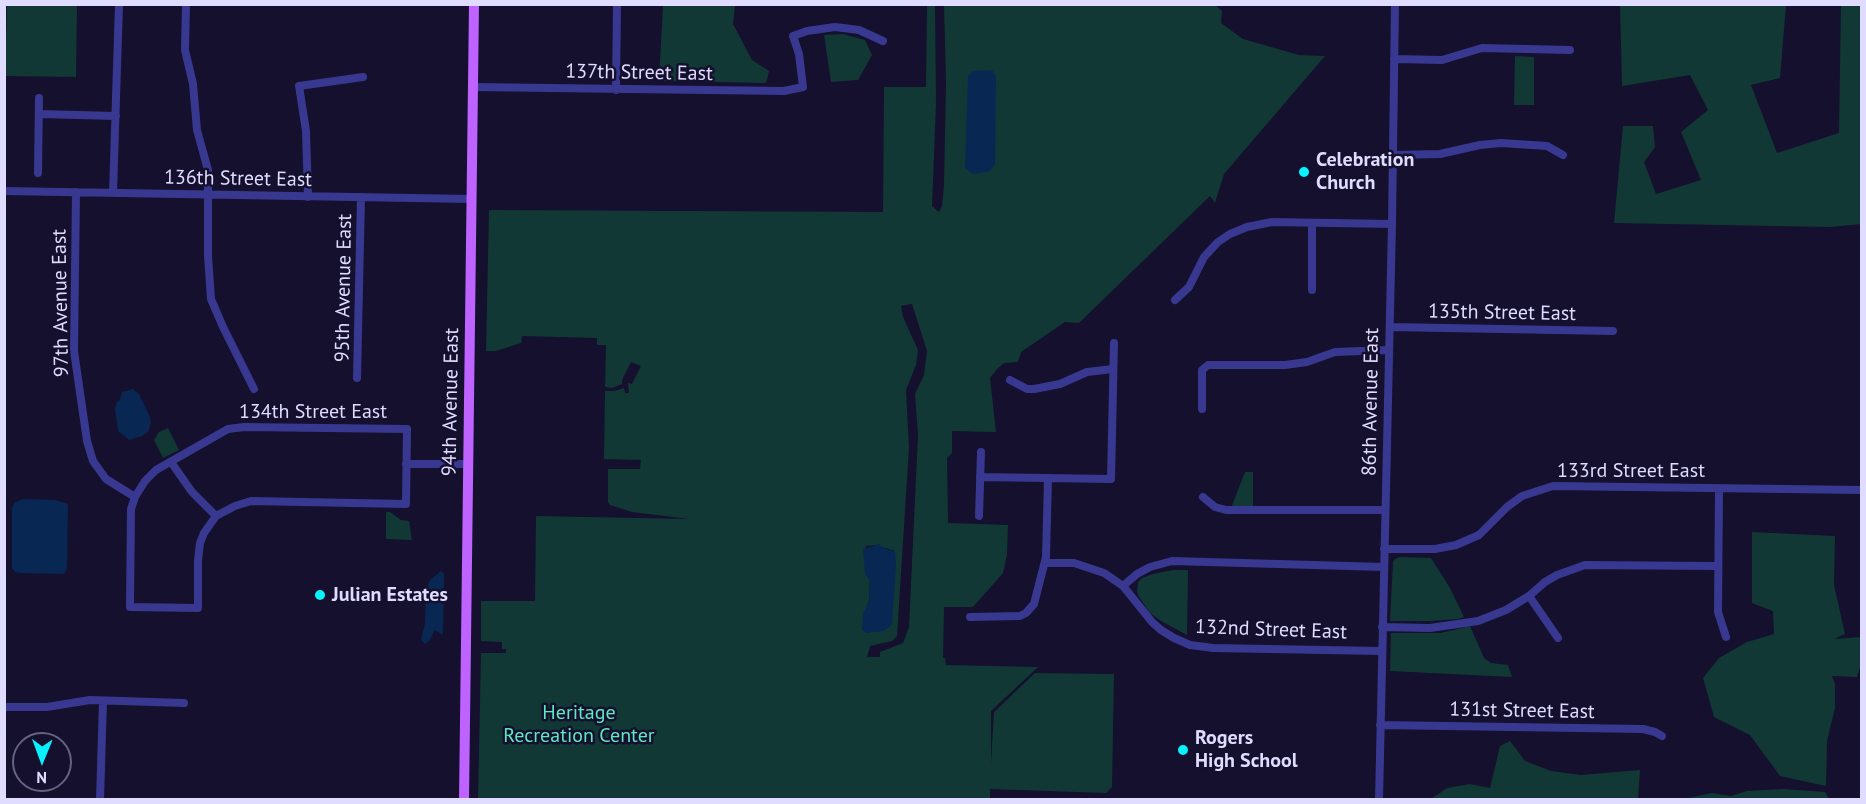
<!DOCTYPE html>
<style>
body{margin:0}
#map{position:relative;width:1866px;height:804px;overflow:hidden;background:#14102e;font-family:"PT Sans",sans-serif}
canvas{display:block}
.frame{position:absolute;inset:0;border:6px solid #dfdcff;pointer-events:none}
.north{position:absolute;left:12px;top:732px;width:60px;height:60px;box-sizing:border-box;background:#14102e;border:2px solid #656282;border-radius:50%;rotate:181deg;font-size:16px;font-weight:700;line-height:24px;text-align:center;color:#dfdcff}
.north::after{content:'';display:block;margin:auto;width:21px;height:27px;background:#08f1ff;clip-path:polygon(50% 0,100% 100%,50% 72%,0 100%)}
</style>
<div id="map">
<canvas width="1866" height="804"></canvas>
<div class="frame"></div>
<div class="north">N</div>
</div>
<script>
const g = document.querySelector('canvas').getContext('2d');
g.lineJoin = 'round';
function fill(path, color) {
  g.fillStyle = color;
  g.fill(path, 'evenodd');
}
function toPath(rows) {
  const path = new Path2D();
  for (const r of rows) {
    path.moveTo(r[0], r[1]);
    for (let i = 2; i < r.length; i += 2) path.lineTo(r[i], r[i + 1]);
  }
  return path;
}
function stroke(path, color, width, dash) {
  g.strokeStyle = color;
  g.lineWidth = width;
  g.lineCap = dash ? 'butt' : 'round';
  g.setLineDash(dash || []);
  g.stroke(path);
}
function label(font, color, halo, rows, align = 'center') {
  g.font = font + ' "PT Sans",sans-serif';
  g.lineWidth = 5;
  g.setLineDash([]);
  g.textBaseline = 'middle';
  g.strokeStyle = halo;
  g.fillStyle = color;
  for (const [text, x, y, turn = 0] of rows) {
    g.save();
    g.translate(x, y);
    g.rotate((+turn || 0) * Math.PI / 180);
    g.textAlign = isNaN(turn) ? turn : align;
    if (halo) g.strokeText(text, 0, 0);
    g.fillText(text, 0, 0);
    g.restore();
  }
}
fill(toPath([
 [7,5,77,5,76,77,5,76],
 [663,5,735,5,733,24,752,60,769,71,766,83,659,81],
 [927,5,935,5,936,104,932,206,939,212,942,206,944,186,946,81,944,5,1215,5,1222,11,1221,23,1243,39,1299,55,1325,56,1224,174,1215,203,1210,196,1079,323,1065,322,1021,352,1018,362,1004,363,998,368,990,378,996,432,952,431,952,453,947,458,948,523,1008,525,1007,555,1003,573,973,607,944,607,943,658,945,658,946,665,1038,667,991,711,991,764,994,712,1035,673,1114,674,1112,787,1106,793,990,789,990,800,478,800,481,653,506,653,506,649,502,649,502,642,481,641,481,601,535,601,536,516,689,519,632,512,610,505,608,502,608,469,640,469,641,460,604,459,605,391,614,391,624,388,625,393,629,393,628,383,632,384,641,366,631,362,622,380,622,384,612,388,605,387,606,345,597,345,597,338,522,336,521,343,496,351,486,351,489,210,883,212,884,87,926,87],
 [912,304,927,351,924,375,915,394,918,435,909,627,903,643,880,652,880,657,867,657,870,646,892,641,897,636,909,448,906,390,916,365,918,350,903,317,901,306],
 [876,545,895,551,863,614,869,601,870,581,865,573,866,546],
 [1620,5,1786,5,1780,78,1751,85,1777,153,1839,133,1841,5,1861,5,1861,224,1830,227,1614,223,1623,126,1653,126,1655,147,1644,162,1656,194,1701,180,1681,132,1708,110,1690,75,1622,86],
 [843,34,865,40,872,55,858,80,831,82,824,35],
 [1515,56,1534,57,1534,105,1514,105],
 [168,428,179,450,163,458,154,440,159,432],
 [1245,472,1253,472,1253,508,1231,508],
 [386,512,390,512,401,520,409,521,412,540,386,539],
 [1752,532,1835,536,1834,585,1845,634,1834,639,1861,637,1862,661,1857,677,1832,676,1835,684,1835,708,1827,741,1826,786,1780,776,1750,735,1714,717,1703,678,1719,658,1747,642,1774,634,1773,611,1752,603],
 [1400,557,1431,558,1450,588,1464,617,1458,619,1431,621,1390,621,1393,562,1395,559],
 [1173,570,1188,570,1187,635,1161,621,1150,613,1139,597,1137,592,1138,582,1142,578,1153,574],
 [1470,626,1484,658,1491,663,1508,665,1512,677,1390,671,1391,633,1441,633],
 [1510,741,1525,761,1551,771,1581,775,1640,770,1638,799,1431,799,1447,788,1470,784,1490,788,1500,746],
 [1783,789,1825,792,1829,799,1683,799,1712,793,1731,796,1747,791]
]), '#123835');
fill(toPath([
 [992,70,996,76,995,165,988,172,973,174,965,168,968,76,973,71],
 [133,389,139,394,150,417,151,423,148,432,142,436,129,440,118,431,115,408,117,402,120,400,122,392],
 [23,499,55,500,68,504,67,568,64,574,21,573,15,572,12,568,12,508,14,503],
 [879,544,886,549,895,551,896,564,892,625,884,631,866,633,862,630,863,614,869,601,870,581,865,573,863,549],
 [441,571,444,574,444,579,443,633,442,635,435,630,429,641,425,644,421,640,425,623,426,590,430,580]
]), '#092753');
stroke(toPath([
 [186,4,185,50,193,84,197,130,208,170,208,256,211,299,223,327,254,389],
 [1394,59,1442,60,1482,48,1570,50],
 [473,87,784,91,803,87,799,54,793,36,807,31,835,27,859,30,883,41],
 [616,90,617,4],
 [39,114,116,116],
 [1393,155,1440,154,1480,145,1501,143,1547,146,1563,155],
 [38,173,39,98],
 [4,191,471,199],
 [76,192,74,351,87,441,93,461,106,479,135,497,131,509,130,607,198,608,198,561,200,543,204,533,216,516,192,492,171,462],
 [113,193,119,4],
 [308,197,306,131,299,86,363,77],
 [1312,290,1312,223],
 [1175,300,1189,287,1204,257,1218,242,1230,234,1247,227,1272,222,1392,224],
 [1390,327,1613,331],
 [357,378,361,197],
 [1010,380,1027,389,1034,389,1060,384,1087,372,1113,369],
 [1202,409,1202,370,1208,365,1285,365,1307,362,1335,352,1389,350],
 [406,464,468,464],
 [980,477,1111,479,1114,343],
 [1719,489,1718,612,1726,637],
 [135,497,145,481,156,470,228,429,244,427,407,429,406,504,251,501,235,506,216,516],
 [1203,497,1215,507,1226,510,1385,510],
 [979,516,981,452],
 [1384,549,1435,549,1456,545,1479,535,1507,507,1522,496,1553,486,1862,490],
 [1045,563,1074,563,1104,573,1123,586,1152,622,1161,630,1174,638,1190,645,1213,648,1381,651],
 [1123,586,1137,574,1150,567,1172,561,1384,567],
 [1529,596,1558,638],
 [970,617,1020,616,1026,613,1034,604,1046,557,1048,478],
 [1382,627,1430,628,1478,621,1506,610,1529,596,1545,582,1557,575,1585,565,1718,566],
 [4,707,47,707,90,700,184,703],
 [1380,725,1643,729,1655,732,1662,736],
 [100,800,103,701],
 [1379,800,1392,224,1395,4]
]), '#383890', 8);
stroke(toPath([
 [464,800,474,4]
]), '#be63ff', 10);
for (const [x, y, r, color] of [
 [1304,172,6,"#08f1ff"],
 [320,595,6,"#08f1ff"],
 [1183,750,6,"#08f1ff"]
]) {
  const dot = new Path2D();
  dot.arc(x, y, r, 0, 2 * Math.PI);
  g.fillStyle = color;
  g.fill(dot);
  stroke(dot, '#14102e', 2);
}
label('20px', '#dfdcff', '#14102e', [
 ["137th Street East",639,73,1],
 ["136th Street East",238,179,1],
 ["95th Avenue East",344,288,-89],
 ["97th Avenue East",61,303,-91],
 ["135th Street East",1502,313,1],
 ["94th Avenue East",451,402,-89],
 ["86th Avenue East",1371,402,-89],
 ["134th Street East",313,412],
 ["133rd Street East",1631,471],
 ["132nd Street East",1271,630,2],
 ["131st Street East",1522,711,1]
]);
label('bold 20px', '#dfdcff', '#14102e', [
 ["Celebration",1316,160],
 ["Church",1316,183],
 ["Julian Estates",332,595],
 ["Rogers",1195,738],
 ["High School",1195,761]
], 'left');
label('20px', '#5ee9c1', '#14102e', [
 ["Heritage",579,713],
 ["Recreation Center",579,736]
]);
</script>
